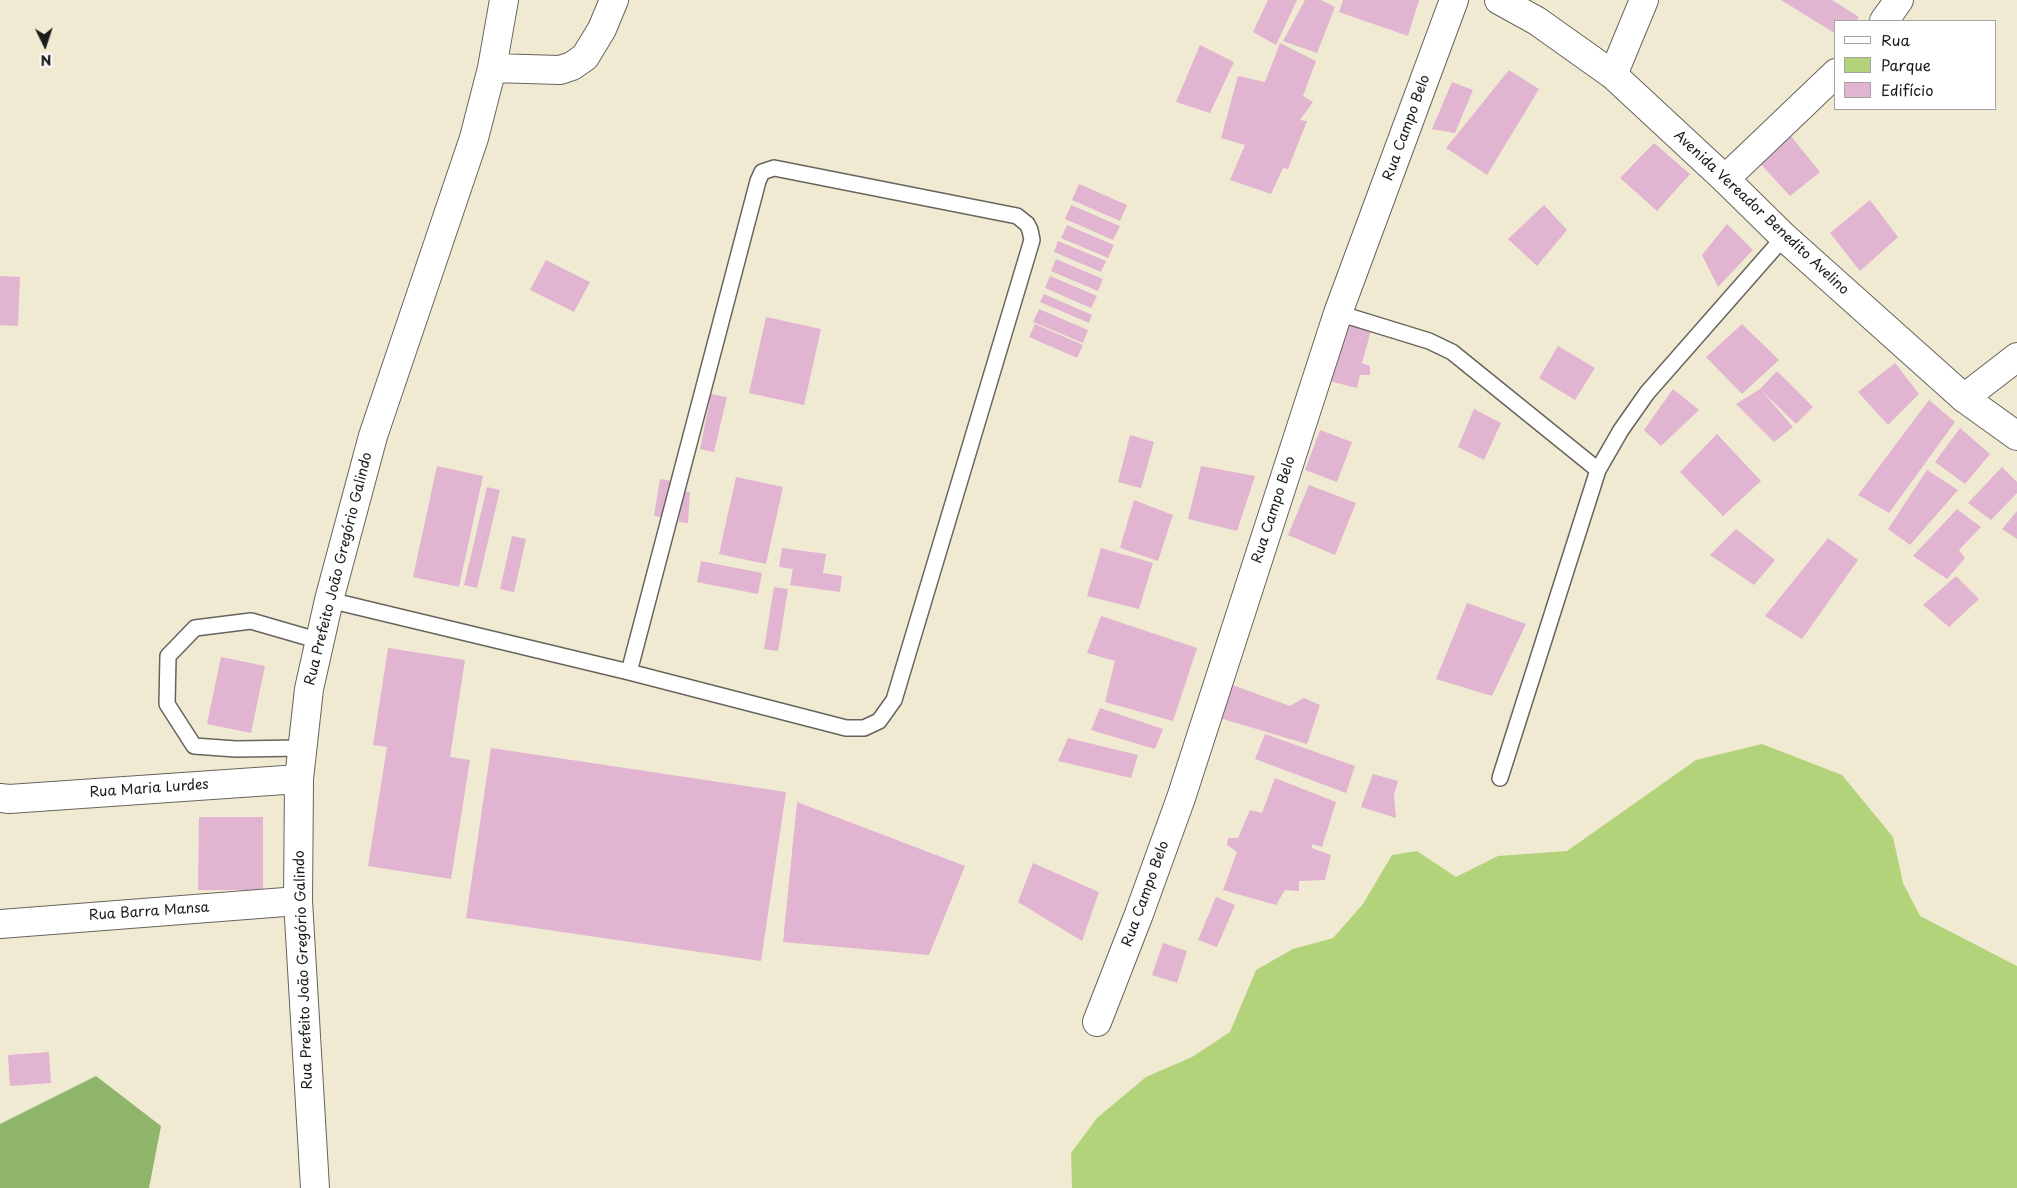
<!DOCTYPE html>
<meta charset="utf-8">
<style>
body{margin:0}
#map{position:relative;width:2017px;height:1188px;overflow:hidden;background:#f1ead3;font-family:"Playpen Sans",sans-serif}
canvas{display:block}
.legend{position:absolute;left:1834px;top:20px;width:162px;height:90px;box-sizing:border-box;background:#fff;border:1px solid #a4a4a4;margin:0;padding:6px 9px;list-style:none;font-size:15px;color:#1c1c1c}
.legend li{display:flex;align-items:center;gap:10px;height:25px}
.legend b{width:25px;border:1px solid #a4a4a4}
.north{position:absolute;left:20px;top:20px;width:50px;height:50px;-webkit-text-stroke:4px #fff;paint-order:stroke;rotate:176deg;font-size:14px;font-weight:700;line-height:20px;text-align:center;color:#1c1c1c}
.north::after{content:'';display:block;margin:auto;width:18px;height:22px;background:#1c1c1c;clip-path:polygon(50% 0,100% 100%,50% 72%,0 100%)}
</style>
<div id="map">
<canvas width="2017" height="1188"></canvas>
<ul class="legend">
<li><b style="height:6px;background:#fff"></b>Rua</li>
<li><b style="height:14px;background:#b3d37a"></b>Parque</li>
<li><b style="height:14px;background:#e1b4d2"></b>Edifício</li>
</ul>
<div class="north">N</div>
</div>
<script>
const g = document.querySelector('canvas').getContext('2d');
g.lineJoin = 'round';
function fill(path, color) {
  g.fillStyle = color;
  g.fill(path, 'evenodd');
}
function toPath(rows) {
  const path = new Path2D();
  for (const r of rows) {
    path.moveTo(r[0], r[1]);
    for (let i = 2; i < r.length; i += 2) path.lineTo(r[i], r[i + 1]);
  }
  return path;
}
function stroke(path, color, width, dash) {
  g.strokeStyle = color;
  g.lineWidth = width;
  g.lineCap = dash ? 'butt' : 'round';
  g.setLineDash(dash || []);
  g.stroke(path);
}
function label(font, color, halo, rows, align = 'center') {
  g.font = font + ' "Playpen Sans",sans-serif';
  g.lineWidth = 4;
  g.setLineDash([]);
  g.textBaseline = 'middle';
  g.strokeStyle = halo;
  g.fillStyle = color;
  for (const [text, x, y, turn = 0] of rows) {
    g.save();
    g.translate(x, y);
    g.rotate((+turn || 0) * Math.PI / 180);
    g.textAlign = isNaN(turn) ? turn : align;
    if (halo) g.strokeText(text, 0, 0);
    g.fillText(text, 0, 0);
    g.restore();
  }
}
fill(toPath([
 [1762,744,1842,775,1893,837,1903,883,1920,916,2017,966,2017,1188,1072,1188,1071,1153,1097,1118,1146,1077,1192,1057,1230,1032,1256,970,1293,949,1333,938,1363,904,1392,855,1417,851,1456,877,1498,856,1567,851,1696,760]
]), '#b3d37a');
fill(toPath([
 [96,1076,161,1126,149,1188,0,1188,0,1124]
]), '#8eb56a');
fill(toPath([
 [1268,0,1297,0,1276,45,1253,32],
 [1305,0,1321,0,1335,7,1317,53,1283,41],
 [1343,0,1419,0,1408,36,1339,12],
 [1781,0,1832,0,1859,17,1856,21,1836,21,1836,34],
 [1280,43,1316,61,1303,96,1313,102,1300,120,1307,121,1288,169,1283,168,1271,194,1230,180,1245,145,1221,138,1238,76,1265,82],
 [1200,45,1234,62,1210,113,1176,102],
 [1509,70,1539,89,1487,175,1446,148],
 [1452,82,1473,90,1455,133,1432,129],
 [1790,135,1820,172,1790,196,1757,160],
 [1654,143,1690,174,1657,211,1620,178],
 [1079,184,1127,205,1120,221,1072,200],
 [1870,200,1898,237,1860,271,1830,233],
 [1071,205,1120,226,1113,240,1065,219],
 [1544,205,1567,230,1537,266,1508,239],
 [1727,224,1753,250,1718,287,1702,255],
 [1067,225,1114,245,1108,258,1061,238],
 [1058,241,1106,261,1101,272,1054,252],
 [1056,259,1103,279,1098,291,1051,271],
 [546,260,590,282,574,312,530,290],
 [0,276,20,277,18,326,0,325],
 [1050,276,1097,296,1091,308,1045,288],
 [1044,294,1092,315,1089,323,1040,302],
 [1039,309,1088,330,1083,343,1033,322],
 [766,317,821,329,804,405,749,393],
 [1345,319,1372,327,1362,363,1370,366,1370,375,1360,375,1357,388,1329,381],
 [1035,324,1083,345,1077,358,1029,337],
 [1742,324,1779,360,1742,394,1706,357],
 [1558,346,1595,368,1575,400,1539,378],
 [1895,363,1919,394,1888,425,1858,392],
 [1777,371,1813,407,1796,424,1762,391,1793,427,1774,442,1736,404,1760,389],
 [1673,389,1699,410,1661,446,1644,430],
 [711,394,727,397,714,452,700,449],
 [1929,400,1955,422,1889,513,1858,495],
 [1474,409,1501,423,1484,460,1458,447],
 [1960,428,1990,454,1965,484,1935,462],
 [1320,430,1352,442,1337,482,1305,470],
 [1717,434,1761,481,1723,516,1680,472],
 [1130,435,1154,442,1141,488,1118,482],
 [437,466,483,476,459,587,413,577],
 [1201,466,1255,476,1237,531,1188,519],
 [2002,467,2017,482,2017,493,1991,520,1968,503],
 [1927,470,1958,490,1910,545,1888,529],
 [736,477,783,487,766,564,719,554],
 [660,479,672,481,666,518,654,516],
 [1309,485,1356,503,1335,555,1288,535],
 [487,487,500,490,477,588,464,585],
 [681,491,690,492,688,523,679,522],
 [1134,500,1173,515,1158,561,1120,548],
 [1957,509,1981,527,1959,550,1965,558,1947,579,1913,556],
 [2017,511,2017,539,2002,529],
 [1736,529,1775,560,1754,585,1710,555],
 [512,536,526,539,514,592,500,589],
 [1828,538,1858,560,1802,639,1765,616],
 [782,548,826,554,823,573,842,576,840,592,790,585,793,569,779,567],
 [1101,548,1153,563,1139,609,1087,596],
 [701,561,762,573,758,594,697,582],
 [1956,576,1979,599,1949,627,1923,605],
 [774,587,788,589,778,651,764,649],
 [1467,603,1526,624,1492,696,1436,679],
 [1101,616,1197,648,1173,721,1105,702,1115,661,1087,653],
 [388,648,465,660,450,757,470,760,451,879,368,866,387,747,373,745],
 [221,657,265,666,251,733,207,724],
 [1227,683,1290,706,1304,698,1320,705,1307,744,1216,717],
 [1100,708,1163,729,1155,749,1091,730],
 [1265,734,1355,766,1346,793,1255,759],
 [1068,738,1138,755,1131,778,1058,761],
 [491,748,786,792,761,961,466,918],
 [1373,774,1398,781,1394,795,1396,818,1361,807],
 [1275,778,1336,802,1322,847,1312,844,1312,848,1331,855,1325,880,1299,881,1299,891,1285,890,1276,905,1223,890,1237,852,1227,845,1228,838,1238,838,1250,810,1262,813],
 [797,802,965,866,929,955,783,942],
 [199,817,263,817,263,890,198,890],
 [1033,863,1099,892,1082,941,1018,902],
 [1216,897,1235,905,1217,947,1198,940],
 [1163,943,1187,951,1177,983,1152,975],
 [49,1052,51,1083,10,1086,8,1055]
]), '#e1b4d2');
const service = toPath([
 [1338,313,1429,341,1452,352,1598,470],
 [329,600,629,672,846,728,864,728,879,721,894,700,1032,240,1030,230,1027,224,1017,216,774,168,762,172,758,181,629,672],
 [302,748,236,749,194,746,167,704,168,656,195,628,251,621,320,641],
 [1500,778,1598,470,1621,430,1647,393,1784,237]
]);
const minor = toPath([
 [1884,21,1899,0],
 [1613,75,1644,0],
 [1725,179,1836,73],
 [1964,398,2017,357],
 [0,798,9,799,299,779],
 [0,924,298,901],
 [1097,1022,1139,914,1181,798,1338,313,1454,0]
]);
const secondary = toPath([
 [1499,0,1537,21,1613,75,1725,179,1784,237,1964,398,2017,436],
 [492,68,560,70,572,66,585,57,602,29,614,0],
 [315,1188,298,901,299,779,309,689,329,600,373,436,474,138,492,68,504,0]
]);
stroke(service, '#67645c', 18);
stroke(minor, '#67645c', 30);
stroke(secondary, '#67645c', 30);
stroke(service, '#fff', 15);
stroke(minor, '#fff', 28);
stroke(secondary, '#fff', 28);
label('14px', '#1c1c1c', '#fff', [
 ["Rua Campo Belo",1407,128,-70],
 ["Avenida Vereador Benedito Avelino",1761,213,43],
 ["Rua Campo Belo",1274,510,-72],
 ["Rua Prefeito João Gregório Galindo",339,569,-76],
 ["Rua Maria Lurdes",149,789,-4],
 ["Rua Campo Belo",1146,894,-70],
 ["Rua Barra Mansa",149,912,-4],
 ["Rua Prefeito João Gregório Galindo",304,970,-92]
]);
</script>
